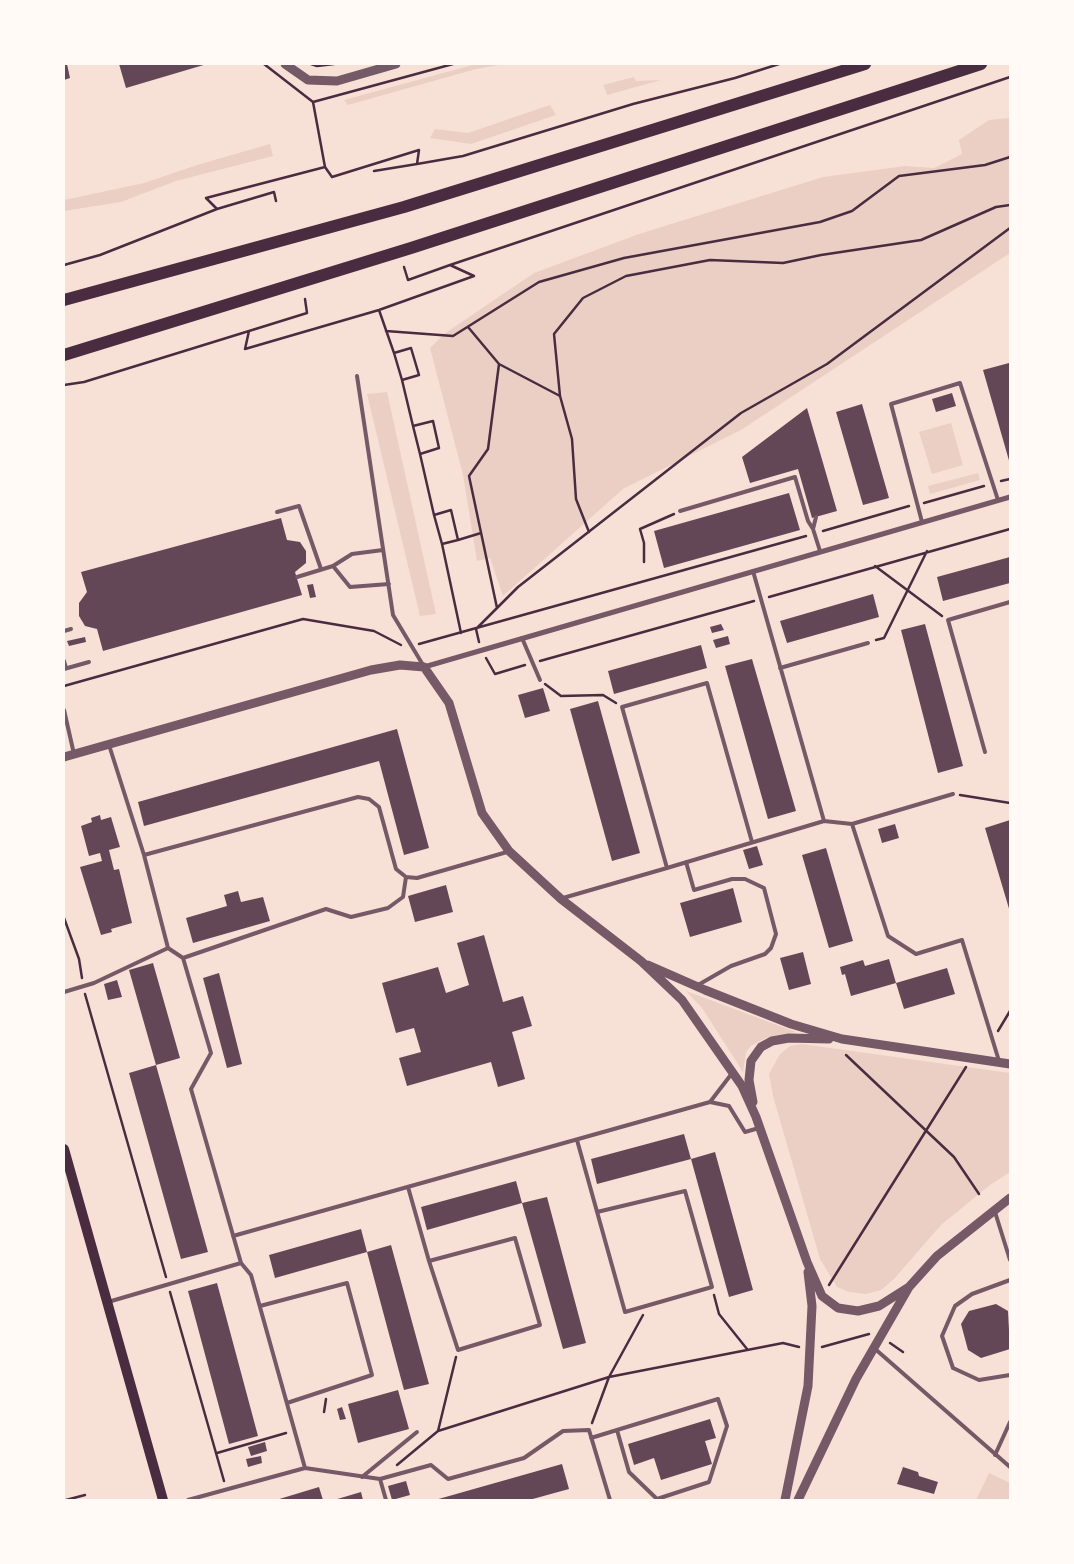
<!DOCTYPE html>
<style>
body{margin:0}
#map{position:relative;width:1074px;height:1564px;overflow:hidden;background:#f7e1d7;font-family:Lato,sans-serif}
canvas{display:block}
.frame{position:absolute;inset:0;border:65px solid #fffaf5;pointer-events:none}
</style>
<div id="map">
<canvas width="1074" height="1564"></canvas>
<div class="frame"></div>
</div>
<script>
const g = document.querySelector('canvas').getContext('2d');
g.lineJoin = 'round';
function fill(path, color) {
  g.fillStyle = color;
  g.fill(path, 'evenodd');
}
function toPath(rows) {
  const path = new Path2D();
  for (const r of rows) {
    path.moveTo(r[0], r[1]);
    for (let i = 2; i < r.length; i += 2) path.lineTo(r[i], r[i + 1]);
  }
  return path;
}
function stroke(path, color, width, dash) {
  g.strokeStyle = color;
  g.lineWidth = width;
  g.lineCap = dash ? 'butt' : 'round';
  g.setLineDash(dash || []);
  g.stroke(path);
}
fill(toPath([
 [476,64,505,64,476,69,348,105,344,100],
 [634,77,636,81,661,80,607,95,603,85],
 [550,105,556,115,471,144,430,138,435,129,468,133],
 [1010,118,1010,253,741,430,623,489,503,596,490,558,477,561,463,475,430,348,444,334,534,273,639,234,823,177,905,166,934,168,962,154,959,140,989,120],
 [270,144,273,156,176,181,121,202,64,211,64,200,144,183,197,165],
 [387,392,436,614,420,616,367,394],
 [951,423,963,465,932,474,919,432],
 [978,473,980,480,930,494,928,486],
 [686,991,796,1032,766,1038,751,1046,746,1052,743,1072,702,1008],
 [802,1044,1010,1073,1010,1172,990,1185,941,1225,894,1279,881,1290,866,1294,849,1292,837,1287,820,1259,773,1096,769,1074,780,1054,790,1046],
 [989,1473,1010,1483,1010,1500,976,1500]
]), '#ebcfc5');
fill(toPath([
 [67,64,70,78,64,80,64,65],
 [119,64,207,64,126,88],
 [1009,363,1010,368,1010,464,983,370],
 [952,393,956,406,936,412,932,399],
 [862,404,889,498,863,505,836,412],
 [807,408,837,511,812,518,798,469,750,483,742,457],
 [789,493,800,530,664,568,654,531],
 [281,518,287,540,300,542,306,551,306,563,295,572,302,595,103,651,97,629,85,626,79,616,79,603,87,592,81,572],
 [1010,557,1010,583,943,601,937,577],
 [313,584,316,597,310,598,307,585],
 [873,594,879,617,787,643,780,621],
 [721,624,724,630,712,633,710,627],
 [925,624,963,766,938,773,901,630],
 [728,636,730,644,716,648,713,640],
 [85,637,86,642,69,646,67,641],
 [701,645,707,668,614,694,608,671],
 [752,659,796,811,768,819,725,666],
 [543,688,550,711,525,718,518,695],
 [598,701,640,853,612,861,570,709],
 [397,729,429,848,404,855,379,761,144,826,138,802],
 [100,815,101,820,111,817,120,847,109,850,114,870,119,869,132,923,111,929,112,932,101,935,80,867,102,861,100,853,89,856,81,826,92,822,91,818],
 [1010,820,1010,912,985,828],
 [895,824,899,838,882,843,878,829],
 [757,846,763,865,749,869,743,850],
 [826,848,853,941,829,948,802,855],
 [446,885,453,912,415,922,408,896],
 [733,888,742,922,690,937,680,903],
 [238,891,241,902,263,897,270,921,193,943,186,918,227,906,224,895],
 [484,935,503,1002,523,996,532,1026,512,1032,525,1079,498,1087,491,1062,407,1086,399,1058,421,1052,414,1028,396,1033,382,983,438,967,446,993,469,985,457,943],
 [803,952,811,984,789,990,780,958],
 [889,959,896,983,947,968,955,994,904,1009,896,983,851,996,845,974,842,975,840,967,863,960,865,966],
 [153,963,180,1058,156,1065,129,970],
 [219,973,242,1064,227,1068,203,978],
 [117,980,122,997,108,1000,104,984],
 [156,1065,208,1252,181,1259,129,1073],
 [684,1134,691,1159,715,1152,753,1290,729,1297,691,1159,597,1184,591,1159],
 [516,1181,522,1203,427,1230,421,1207],
 [547,1197,586,1343,563,1349,522,1203],
 [361,1229,367,1252,275,1278,269,1255],
 [391,1245,429,1384,404,1390,367,1252],
 [217,1283,258,1436,229,1444,188,1291],
 [996,1304,1008,1311,1010,1349,981,1358,968,1350,961,1324,969,1311],
 [398,1390,409,1429,358,1443,348,1404],
 [342,1407,346,1419,340,1420,337,1409],
 [710,1419,716,1438,705,1441,712,1464,661,1480,654,1458,634,1465,628,1444],
 [265,1442,267,1451,251,1456,248,1447],
 [261,1456,262,1463,248,1467,246,1459],
 [562,1464,569,1489,529,1500,435,1500],
 [903,1467,918,1472,919,1476,938,1482,934,1494,897,1484],
 [406,1481,410,1495,392,1500,388,1486],
 [319,1487,323,1500,276,1500],
 [361,1492,363,1500,334,1500]
]), '#644757');
stroke(toPath([
 [264,64,313,102,453,64],
 [311,64,317,66,334,64],
 [325,167,332,177,419,150,417,164,463,156,633,104,735,78,779,64],
 [374,171,417,164],
 [217,209,274,192,276,201],
 [64,265,100,255,217,209,206,198,325,167,313,102],
 [404,267,408,280,450,265],
 [379,310,394,353,411,348,419,375,402,380,413,426,433,421,439,448,420,454,434,515,451,510,458,540,442,544,461,633],
 [468,327,499,364,488,449,469,476,497,608],
 [249,331,307,313,305,299],
 [386,331,453,336,539,282,624,258,820,222,852,211,899,176,985,165,1010,157],
 [394,353,402,380],
 [499,364,560,396,572,439,576,499,589,532],
 [64,385,84,382,249,331,245,349,379,310,474,276,450,265,1010,77],
 [560,396,554,334,583,298,626,276,710,260,783,263,821,255,921,240,996,207,1010,205],
 [413,426,420,454],
 [1001,481,1010,479],
 [924,503,984,486],
 [434,515,442,544],
 [823,531,909,506],
 [458,540,481,533],
 [644,562,644,543,640,529,674,514],
 [875,566,942,616],
 [769,597,1010,529],
 [876,640,884,638,927,551],
 [479,642,476,629,518,587,741,413,827,364,1010,228],
 [419,644,806,536],
 [486,658,495,674,525,665],
 [540,661,754,601],
 [545,684,561,696,603,695,616,703],
 [64,686,303,619,374,631,401,645],
 [960,795,1010,803],
 [64,918,79,959,82,978],
 [85,994,166,1277],
 [998,1031,1010,1011],
 [846,1055,954,1157,979,1194],
 [829,1285,966,1067],
 [170,1292,224,1481],
 [714,1295,719,1314,747,1349],
 [890,1343,903,1352],
 [822,1347,869,1334],
 [324,1412,326,1399],
 [592,1423,609,1377,643,1315],
 [438,1431,456,1357],
 [217,1453,286,1433],
 [397,1465,438,1431,609,1377,783,1343,799,1347],
 [66,1500,85,1495]
]), '#4a2c40', 2.5);
stroke(toPath([
 [357,376,393,615,423,665],
 [680,511,795,477,808,521,813,529,820,551],
 [277,512,299,506,321,569],
 [922,522,891,404,960,383,998,500],
 [813,529,816,517],
 [383,550,352,554,333,566,350,587,389,584],
 [753,571,824,821],
 [297,577,333,566],
 [64,631,71,629],
 [522,638,540,680],
 [64,661,66,668],
 [780,668,868,643],
 [64,669,89,662],
 [64,710,74,754],
 [109,745,144,855],
 [985,752,948,620,1010,602],
 [852,824,888,936,916,954,962,940,999,1061],
 [686,862,694,890,732,879,745,879,764,888,776,934,771,948,765,954,731,966,698,985],
 [667,868,824,821,852,824,953,794],
 [563,898,667,868,622,707,707,683,752,842],
 [168,948,183,958,326,909,351,917,388,908,403,897,406,877],
 [64,992,94,983,168,948,144,855,358,797,369,799,379,807,396,869,406,877,417,878,507,852],
 [710,1102,733,1072],
 [577,1140,625,1312,712,1287,685,1191,597,1212],
 [408,1187,429,1261,458,1350,540,1325,515,1238,429,1261],
 [995,1212,1010,1260],
 [233,1236,710,1102,729,1106,745,1132,759,1128],
 [1010,1280,972,1294,955,1306,942,1336,953,1368,979,1380,1010,1375],
 [108,1302,241,1263,191,1089,211,1053,183,958],
 [260,1306,347,1283,372,1375,287,1403],
 [874,1348,1010,1467],
 [591,1438,617,1430],
 [995,1455,1010,1422],
 [305,1468,380,1479,386,1500],
 [362,1477,417,1432],
 [380,1479,431,1465,448,1479,524,1458,563,1431,589,1430,610,1500],
 [657,1499,709,1482,727,1426,718,1399,617,1430,629,1472,658,1500],
 [188,1500,305,1468,251,1275,241,1263]
]), '#755966', 4);
stroke(toPath([
 [424,667,1010,497]
]), '#755966', 5);
stroke(toPath([
 [285,64,308,80,337,81,396,64],
 [64,757,371,670,400,665,424,667,449,703,482,813,509,851,561,899,641,961,682,1000,742,1086,756,1117,807,1262,822,1296,838,1308,858,1311,879,1306,909,1287],
 [648,965,705,990,791,1024,842,1039,1010,1064],
 [753,1102,749,1080,751,1061,761,1047,772,1041,789,1038,829,1039],
 [785,1500,808,1386,812,1306,808,1272],
 [798,1500,856,1379,909,1287,937,1256,1010,1198]
]), '#755966', 9);
stroke(toPath([
 [64,1149,163,1500]
]), '#4a2c40', 10);
stroke(toPath([
 [64,300,404,207,865,64],
 [64,355,411,248,981,64]
]), '#4a2c40', 12);
</script>
